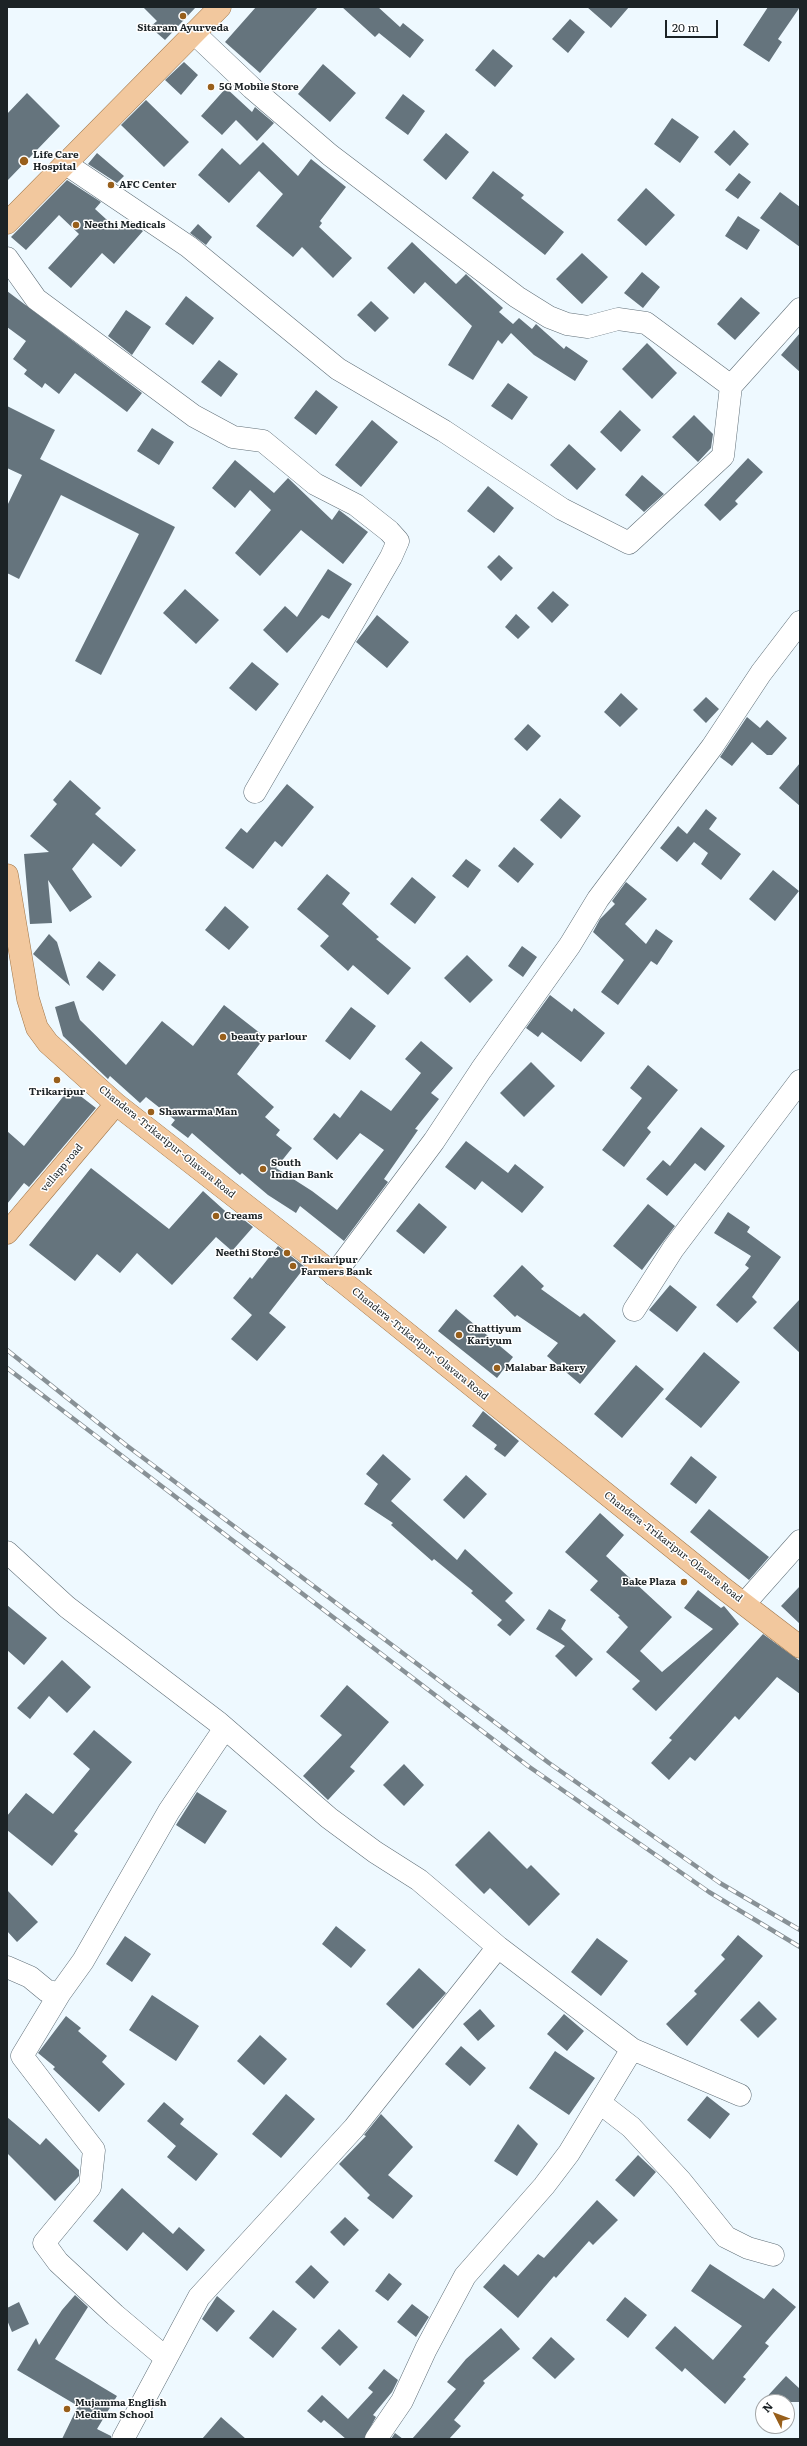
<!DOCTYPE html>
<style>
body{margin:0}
#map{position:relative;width:807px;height:2446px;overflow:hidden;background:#eef9ff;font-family:Literata,serif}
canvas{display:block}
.frame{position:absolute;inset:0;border:8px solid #1c2326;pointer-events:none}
.north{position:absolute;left:755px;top:2394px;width:40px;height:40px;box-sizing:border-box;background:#fff;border:1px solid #a4a7a8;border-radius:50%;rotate:312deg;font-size:11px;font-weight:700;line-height:16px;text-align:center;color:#1c2326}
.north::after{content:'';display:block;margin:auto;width:14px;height:18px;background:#985f1b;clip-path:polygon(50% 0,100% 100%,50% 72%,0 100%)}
.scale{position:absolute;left:665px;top:20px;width:53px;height:18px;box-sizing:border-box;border:2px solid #1c2326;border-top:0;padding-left:5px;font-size:12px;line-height:14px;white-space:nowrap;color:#1c2326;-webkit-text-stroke:3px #fff;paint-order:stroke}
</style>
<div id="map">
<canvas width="807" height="2446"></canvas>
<div class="frame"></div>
<div class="north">N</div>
<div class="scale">20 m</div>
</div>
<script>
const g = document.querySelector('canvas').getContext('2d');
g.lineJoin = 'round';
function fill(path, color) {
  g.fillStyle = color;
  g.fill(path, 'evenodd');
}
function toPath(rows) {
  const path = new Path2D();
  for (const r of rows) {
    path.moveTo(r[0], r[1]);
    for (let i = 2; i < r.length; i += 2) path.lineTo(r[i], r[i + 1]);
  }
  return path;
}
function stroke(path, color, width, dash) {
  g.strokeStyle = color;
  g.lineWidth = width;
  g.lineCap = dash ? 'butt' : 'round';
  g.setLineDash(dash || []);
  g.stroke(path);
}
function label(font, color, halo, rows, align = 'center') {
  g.font = font + ' Literata,serif';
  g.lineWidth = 3;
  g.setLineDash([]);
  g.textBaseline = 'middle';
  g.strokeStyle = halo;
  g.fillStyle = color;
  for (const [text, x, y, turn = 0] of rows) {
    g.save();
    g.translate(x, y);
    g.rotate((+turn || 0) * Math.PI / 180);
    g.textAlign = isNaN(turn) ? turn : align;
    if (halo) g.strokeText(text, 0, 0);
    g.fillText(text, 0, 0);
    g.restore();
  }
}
fill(toPath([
 [143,7,196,7,165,40,150,27,157,21],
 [256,7,318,7,260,73,225,42],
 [342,7,378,7,400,27,403,23,424,40,410,58,379,33,375,37],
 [587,7,629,7,611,28],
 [768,7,800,7,778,39,782,42,769,62,743,45],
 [570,19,585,32,568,53,552,39],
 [493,49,513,66,495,87,475,70],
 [184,62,198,75,181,95,165,80],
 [323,64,356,93,330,122,298,94],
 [226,88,252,112,255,107,274,123,257,141,236,120,222,135,201,116],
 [27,93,60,126,7,181,7,114],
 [403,94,425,111,408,135,385,118],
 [146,100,189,142,164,167,121,125],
 [672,118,699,137,680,163,654,144],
 [734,130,749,144,730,166,714,152],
 [446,133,469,152,446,180,423,160],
 [263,142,298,176,311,159,346,187,320,221,322,223,319,227,352,258,333,278,302,247,293,257,256,226,283,194,259,171,229,203,198,175,222,148,240,165],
 [97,153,124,176,117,183,88,164],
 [493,171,524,195,521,198,564,232,545,255,472,198],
 [739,173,751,182,738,199,725,190],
 [67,180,101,202,95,209,118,230,127,220,143,231,114,264,102,253,71,288,48,268,79,234,59,215,26,250,11,237],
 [646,188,675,215,646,246,617,220],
 [780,192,800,207,800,247,760,218],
 [738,216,760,230,747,250,725,236],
 [198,224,212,237,206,245,190,233],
 [412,242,456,284,466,274,468,276,503,308,499,312,513,324,519,318,532,329,536,324,564,349,566,346,588,361,575,381,534,355,511,333,502,344,498,340,473,380,448,365,472,326,425,282,414,294,387,268],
 [582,253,608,277,582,304,556,279],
 [642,272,660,287,643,308,624,293],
 [7,291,142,393,127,412,75,373,59,394,45,383,42,388,24,374,27,370,13,359,26,341,7,327],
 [186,296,214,318,193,345,165,324],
 [741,297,760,313,735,340,717,324],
 [371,301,389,318,375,332,357,315],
 [126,310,151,327,132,355,108,336],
 [800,333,800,372,781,355],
 [647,343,677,373,652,399,622,369],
 [219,360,238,374,221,397,201,382],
 [508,383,528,397,512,420,491,406],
 [316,390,338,407,316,435,294,418],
 [7,406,55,430,40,459,175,527,101,675,75,661,139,534,61,495,19,579,7,573,7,506,22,475,7,468],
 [620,410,641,430,621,452,600,432],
 [694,415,713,434,711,448,698,462,672,437],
 [372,420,398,442,361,487,335,465],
 [152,428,174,442,159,465,137,451],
 [569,444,596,469,577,490,550,465],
 [748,458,763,472,735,501,738,504,720,521,704,505],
 [235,460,274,493,288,478,332,520,339,510,368,532,343,564,301,530,260,576,235,553,271,510,250,490,235,508,212,488],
 [642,475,664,494,644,512,625,495],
 [488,486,514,508,494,533,467,511],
 [499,555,513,568,501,581,487,567],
 [328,569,352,584,329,619,322,615,287,653,263,630,285,606,297,617],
 [185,589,219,620,196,644,163,613],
 [553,591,569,605,552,623,537,608],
 [516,614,530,627,518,639,505,627],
 [377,615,409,642,387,668,356,642],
 [252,662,279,684,256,711,229,688],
 [621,693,638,709,620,727,604,712],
 [706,697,719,709,706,723,693,710],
 [747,717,760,728,767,720,787,738,772,755,767,755,752,742,732,766,720,757],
 [528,724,541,736,527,751,514,739],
 [800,763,800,806,779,788],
 [70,780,101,808,95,814,136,850,121,867,93,843,72,869,92,897,70,912,48,880,52,923,30,924,24,854,49,852,30,836,57,804,53,800],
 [287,784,314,807,282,847,275,841,253,869,225,848,241,828,247,833],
 [560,798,581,816,561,839,540,820],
 [706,809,717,818,709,829,741,854,721,880,701,864,708,853,694,842,677,862,660,848,678,826,687,834],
 [514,847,534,864,518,883,498,866],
 [466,859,481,870,468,888,452,876],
 [773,870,799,891,775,921,749,899],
 [327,874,350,893,342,904,379,937,376,939,411,968,388,995,353,965,348,971,320,946,329,936,297,909],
 [412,877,436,897,415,924,390,904],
 [626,882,647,899,625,924,646,944,656,929,673,941,657,965,651,961,618,1005,601,992,624,960,593,932,600,919,615,904,612,901],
 [225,906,249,927,229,950,205,930],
 [49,934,57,942,70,986,33,954],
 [522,946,537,957,523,977,508,966],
 [467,955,493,980,470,1003,444,978],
 [99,961,116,975,103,991,86,977],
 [550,995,572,1012,574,1008,605,1033,581,1062,542,1032,538,1037,526,1028],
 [74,1001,80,1020,126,1065,162,1021,193,1046,224,1005,265,1037,237,1074,274,1107,265,1117,280,1130,276,1135,292,1148,276,1168,312,1191,337,1210,384,1150,360,1133,337,1160,313,1139,334,1113,340,1118,361,1090,391,1111,421,1073,405,1059,421,1041,453,1068,431,1093,439,1099,415,1129,418,1130,384,1179,388,1182,344,1241,300,1206,296,1213,268,1195,242,1173,240,1175,192,1133,188,1138,171,1125,175,1120,146,1097,140,1103,110,1076,108,1079,63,1036,55,1007],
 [351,1007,376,1026,350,1060,325,1041],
 [531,1062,555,1086,524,1117,500,1093],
 [648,1065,678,1090,647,1128,651,1132,624,1167,602,1150,642,1098,630,1088],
 [70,1088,96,1108,29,1187,24,1183,7,1204,7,1131,24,1146],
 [701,1127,725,1146,705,1171,695,1163,667,1196,646,1179,663,1160,670,1166],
 [466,1141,508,1173,515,1164,544,1187,522,1213,482,1181,475,1190,445,1167],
 [91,1168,169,1229,203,1191,234,1219,238,1215,253,1227,232,1251,216,1237,172,1285,137,1253,120,1273,97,1254,75,1281,29,1245],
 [419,1203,447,1227,424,1254,396,1231],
 [648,1204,675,1226,642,1270,613,1246],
 [728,1212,750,1227,747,1232,781,1257,752,1297,757,1302,737,1323,716,1305,749,1268,745,1265,751,1256,714,1233],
 [278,1246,305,1267,269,1313,286,1327,257,1361,231,1339,252,1315,233,1298,250,1277,252,1279],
 [522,1265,544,1286,541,1289,580,1317,584,1313,616,1341,580,1384,547,1356,558,1343,517,1315,515,1317,493,1296],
 [670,1285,697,1307,677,1332,649,1310],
 [800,1299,800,1353,773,1328],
 [456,1309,513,1357,497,1378,438,1331],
 [704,1352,740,1382,701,1428,665,1399],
 [636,1365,664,1389,622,1438,594,1414],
 [483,1411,519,1441,505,1457,494,1449,497,1445,472,1426],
 [383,1454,411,1479,391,1501,457,1560,465,1549,513,1593,505,1601,525,1620,510,1636,497,1625,502,1620,471,1593,473,1591,434,1559,432,1561,391,1525,393,1523,364,1504,378,1484,366,1474],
 [691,1456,717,1477,696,1504,670,1484],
 [466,1475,487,1494,464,1519,443,1500],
 [709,1509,769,1557,749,1580,690,1532],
 [600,1513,624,1535,606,1556,672,1617,640,1651,662,1672,713,1629,684,1608,698,1590,721,1608,724,1606,739,1624,656,1711,632,1689,640,1681,606,1652,628,1627,618,1617,620,1616,590,1590,598,1581,565,1552],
 [800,1586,800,1624,781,1606],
 [7,1605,47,1638,24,1665,7,1650],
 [549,1609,566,1620,561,1629,593,1659,576,1677,555,1656,565,1646,536,1629],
 [763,1634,800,1661,800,1694,777,1677,739,1720,735,1716,695,1761,690,1757,669,1780,651,1763,672,1740,669,1738],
 [62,1660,91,1687,67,1713,49,1696,30,1719,17,1708],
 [347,1685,389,1722,350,1767,355,1771,328,1800,303,1776,342,1735,320,1716],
 [94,1730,132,1762,74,1831,78,1834,52,1866,7,1830,7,1816,26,1793,53,1814,90,1769,73,1754],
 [404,1764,424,1785,404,1806,383,1785],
 [197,1792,227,1811,205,1844,176,1825],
 [489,1831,527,1869,531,1865,560,1894,529,1926,490,1888,484,1894,455,1865],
 [7,1890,38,1922,17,1942,7,1931],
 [336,1926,366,1950,351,1968,322,1944],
 [738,1935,763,1956,687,2046,666,2024,697,1994,694,1991,725,1959,721,1955],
 [125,1936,151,1954,132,1982,106,1964],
 [597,1938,628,1961,601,1996,571,1972],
 [419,1968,446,1993,413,2029,386,2004],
 [152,1995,199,2026,176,2061,129,2030],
 [759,2001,777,2019,758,2038,740,2020],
 [480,2009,495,2026,478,2041,463,2024],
 [564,2014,584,2031,567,2051,547,2034],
 [66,2016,81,2028,78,2031,107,2056,102,2062,125,2084,99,2112,53,2069,55,2067,38,2053],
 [260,2035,287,2059,264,2085,237,2061],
 [461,2046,486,2068,470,2086,445,2064],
 [555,2051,595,2078,569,2115,529,2088],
 [286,2094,315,2119,281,2158,252,2134],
 [707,2096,730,2114,710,2139,687,2120],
 [164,2102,184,2119,180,2124,218,2154,196,2181,167,2157,176,2146,147,2121],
 [381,2114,413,2147,388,2175,413,2196,393,2219,367,2198,370,2195,339,2164,366,2136,364,2135],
 [7,2117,40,2145,46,2138,79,2170,79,2176,55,2201,7,2153],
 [518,2124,538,2144,517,2176,494,2161],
 [638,2155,656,2172,634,2197,615,2180],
 [122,2188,173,2234,179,2227,205,2250,187,2271,143,2232,127,2251,93,2221],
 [597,2200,618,2220,593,2245,589,2241,556,2278,554,2276,518,2318,483,2287,504,2264,518,2276,538,2254,544,2258],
 [345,2217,359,2230,344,2246,330,2232],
 [710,2264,764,2299,773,2288,796,2307,765,2343,769,2346,743,2377,746,2379,725,2404,685,2368,682,2372,655,2348,675,2326,713,2360,742,2326,691,2291],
 [311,2265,329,2282,314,2299,295,2282],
 [389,2273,402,2284,388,2301,375,2291],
 [75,2295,88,2307,55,2359,117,2396,97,2429,111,2436,111,2439,62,2439,78,2406,17,2370,36,2338,39,2345,62,2310],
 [217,2296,235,2311,217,2332,202,2319],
 [625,2297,647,2315,628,2338,606,2320],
 [19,2302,29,2324,12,2332,7,2320,7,2308],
 [412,2304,429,2317,416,2337,397,2322],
 [273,2310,297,2329,273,2358,249,2338],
 [501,2328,520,2349,483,2381,485,2383,454,2420,461,2426,449,2439,412,2439,456,2389,447,2382,466,2359],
 [339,2329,358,2347,340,2366,321,2348],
 [551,2337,575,2359,555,2379,532,2358],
 [384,2369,398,2380,392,2392,373,2415,376,2417,364,2439,346,2439,324,2420,321,2423,307,2411,322,2395,348,2419,373,2392,368,2388],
 [786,2376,800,2389,800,2402,762,2402],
 [221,2417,246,2439,202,2439],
 [395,2433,403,2439,391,2439]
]), '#65747d');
const minor = toPath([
 [194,33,252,88,330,155,517,297,549,317,567,324,588,327,618,319,646,323,731,386],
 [66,164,189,247,338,369,444,431,562,509,629,543,723,456,731,386,800,309],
 [7,258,36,299,194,416,233,437,263,441,315,484,356,505,389,531,398,541,391,557,255,792],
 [334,1275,434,1141,481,1070,570,945,598,899,712,747,761,673,800,622],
 [634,1310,673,1249,800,1081],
 [7,1552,67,1607,219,1723,329,1818,375,1852,419,1880,498,1947],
 [745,1603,800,1541],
 [7,1967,30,1977,47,1991,60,1993,83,1961,169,1811,225,1728],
 [60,1993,22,2056,94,2150,90,2187,44,2243,58,2262,115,2315,166,2358],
 [600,2103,631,2127,680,2180,726,2237,748,2248,773,2255],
 [123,2439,199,2297,354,2128,498,1947,632,2049,740,2095],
 [376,2439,402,2401,426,2349,465,2276,544,2186,569,2153,632,2049]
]);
const major = toPath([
 [7,223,220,7],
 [7,875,28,999,37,1028,48,1043,116,1104,316,1260,723,1588,800,1647],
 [7,1233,116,1104]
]);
stroke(minor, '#606f78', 23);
stroke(major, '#a1774a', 23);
stroke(minor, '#fff', 22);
stroke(major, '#f2c89e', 22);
const rail = toPath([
 [7,1350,126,1445,549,1763,720,1883,800,1930],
 [7,1368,528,1766,709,1892,800,1947]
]);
stroke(rail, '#889196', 4.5);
stroke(rail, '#fff', 3, [9]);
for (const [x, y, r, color] of [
 [183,16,4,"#985f1b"],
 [211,87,4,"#985f1b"],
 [24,161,5,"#985f1b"],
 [111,185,4,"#985f1b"],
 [76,225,4,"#985f1b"],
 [223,1037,4,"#985f1b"],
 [57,1080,4,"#985f1b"],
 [151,1112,4,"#985f1b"],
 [263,1169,4,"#985f1b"],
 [216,1216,4,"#985f1b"],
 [287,1253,4,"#985f1b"],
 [293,1266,4,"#985f1b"],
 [459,1335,4,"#985f1b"],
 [497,1368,4,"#985f1b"],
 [684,1582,4,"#985f1b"],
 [67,2409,4,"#985f1b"]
]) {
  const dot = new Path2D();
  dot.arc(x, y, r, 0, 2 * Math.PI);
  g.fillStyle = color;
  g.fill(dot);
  stroke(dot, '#fff', 1.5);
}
label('bold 10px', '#1c2326', '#fff', [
 ["Sitaram Ayurveda",183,28,"center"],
 ["5G Mobile Store",219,87],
 ["Life Care",33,155],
 ["Hospital",33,167],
 ["AFC Center",119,185],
 ["Neethi Medicals",84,225],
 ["beauty parlour",231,1037],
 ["Trikaripur",57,1092,"center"],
 ["Shawarma Man",159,1112],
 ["South",271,1163],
 ["Indian Bank",271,1175],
 ["Creams",224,1216],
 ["Neethi Store",279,1253,"right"],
 ["Trikaripur",301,1260],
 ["Farmers Bank",301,1272],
 ["Chattiyum",467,1329],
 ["Kariyum",467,1341],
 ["Malabar Bakery",505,1368],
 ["Bake Plaza",676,1582,"right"],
 ["Mujamma English",75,2403],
 ["Medium School",75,2415]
], 'left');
label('10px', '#1c2326', '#fff', [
 ["Chandera -Trikaripur -Olavara Road",167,1142,39],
 ["vellapp road",62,1168,-50],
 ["Chandera -Trikaripur -Olavara Road",420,1344,39],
 ["Chandera -Trikaripur -Olavara Road",673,1547,38]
]);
</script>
